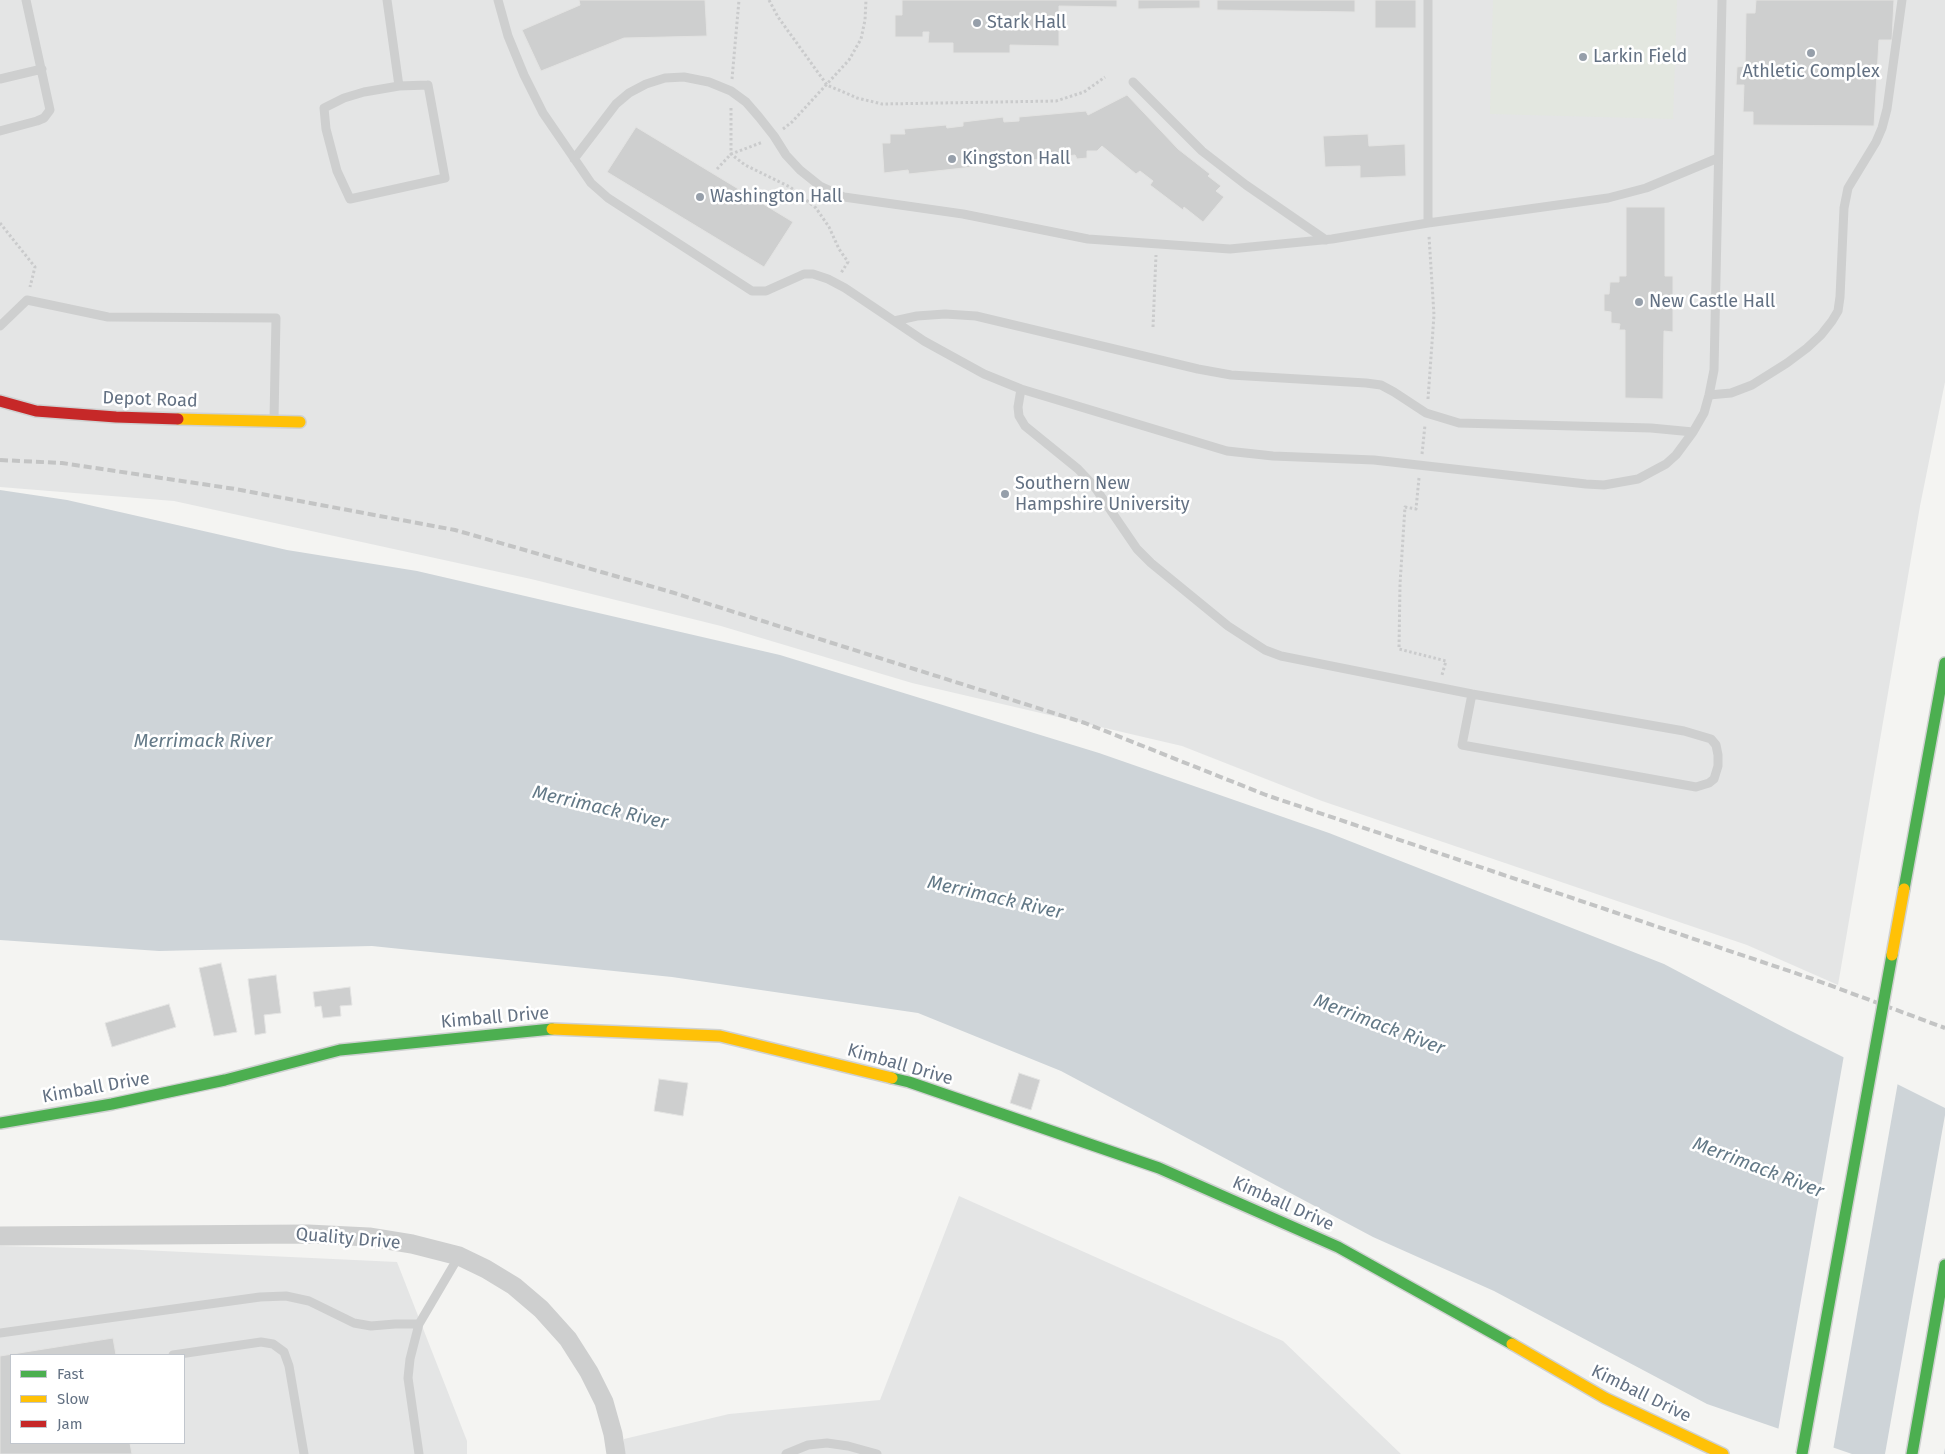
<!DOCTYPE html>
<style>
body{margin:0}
#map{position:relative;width:1945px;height:1454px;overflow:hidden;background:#f4f4f2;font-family:"Fira Sans",sans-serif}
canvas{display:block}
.legend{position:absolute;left:10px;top:1354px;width:175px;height:90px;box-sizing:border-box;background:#fff;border:1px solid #c1c6cd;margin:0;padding:6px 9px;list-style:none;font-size:15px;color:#637183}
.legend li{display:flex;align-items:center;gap:10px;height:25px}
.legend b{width:25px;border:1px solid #c1c6cd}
</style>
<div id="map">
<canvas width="1945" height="1454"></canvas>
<ul class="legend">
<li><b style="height:6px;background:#4caf50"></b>Fast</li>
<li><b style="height:6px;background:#ffc107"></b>Slow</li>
<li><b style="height:6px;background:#c62828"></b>Jam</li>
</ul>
</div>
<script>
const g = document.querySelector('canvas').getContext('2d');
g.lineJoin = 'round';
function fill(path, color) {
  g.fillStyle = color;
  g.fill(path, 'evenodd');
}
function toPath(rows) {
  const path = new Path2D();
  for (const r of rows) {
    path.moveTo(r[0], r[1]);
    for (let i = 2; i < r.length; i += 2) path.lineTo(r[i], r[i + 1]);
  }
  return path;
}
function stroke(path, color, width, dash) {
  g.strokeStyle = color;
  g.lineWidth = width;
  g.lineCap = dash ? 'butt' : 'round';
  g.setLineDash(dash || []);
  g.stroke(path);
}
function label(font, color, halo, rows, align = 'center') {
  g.font = font + ' "Fira Sans",sans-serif';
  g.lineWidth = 5;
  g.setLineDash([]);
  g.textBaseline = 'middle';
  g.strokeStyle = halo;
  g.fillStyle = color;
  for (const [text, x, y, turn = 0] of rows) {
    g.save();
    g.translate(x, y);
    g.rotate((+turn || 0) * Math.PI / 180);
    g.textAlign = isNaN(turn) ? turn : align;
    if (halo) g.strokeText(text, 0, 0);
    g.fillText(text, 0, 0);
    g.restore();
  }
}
fill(toPath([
 [0,0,1945,0,1945,382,1920,506,1838,985,1747,945,1322,801,1182,746,912,683,721,626,531,579,174,501,0,487],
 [959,1196,1283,1341,1401,1454,624,1454,624,1439,729,1414,880,1400],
 [0,1246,120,1249,397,1262,467,1441,467,1454,0,1454],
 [11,1355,184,1355,184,1443,11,1443]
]), '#e4e5e5');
fill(toPath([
 [1493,0,1677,0,1673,119,1490,114]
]), '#e3e7e0');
fill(toPath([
 [0,490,67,500,287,550,417,571,780,655,1099,753,1329,833,1664,964,1787,1029,1945,1108,1945,1454,1852,1454,1707,1404,1494,1291,1373,1237,1061,1071,918,1013,672,977,372,946,159,951,0,940]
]), '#ced4d8');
fill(toPath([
 [1844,1055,1898,1082,1833,1450,1778,1431],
 [1945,1115,1945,1448,1944,1454,1885,1454]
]), '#f4f4f2');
const building = toPath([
 [579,0,705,0,707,36,624,38,541,71,522,30,580,5,579,0],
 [902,0,1117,0,1117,7,1059,6,1059,46,1010,45,1010,53,953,53,953,43,928,43,929,32,923,32,923,37,895,37,895,15,902,15,902,0],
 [1138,0,1200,0,1200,8,1138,9,1138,0],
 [1217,0,1355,0,1355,12,1217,10,1217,0],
 [1375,0,1416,0,1416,28,1375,28,1375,0],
 [1756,0,1894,0,1892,40,1879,40,1874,126,1753,125,1753,112,1743,112,1744,85,1736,85,1737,67,1745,66,1746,13,1755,13,1756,0],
 [1127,95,1178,149,1210,174,1208,176,1221,186,1216,191,1224,197,1203,222,1184,207,1183,210,1150,185,1153,181,1140,171,1136,174,1102,146,1097,151,1087,151,1087,158,1077,159,1075,155,1023,161,1022,159,1009,160,1009,163,909,174,908,170,884,173,882,143,890,143,890,134,905,134,904,129,946,125,947,128,963,126,963,122,1003,117,1004,122,1019,121,1019,117,1086,111,1088,115,1127,95],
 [636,127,793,222,764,267,607,172,636,127],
 [1368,134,1369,146,1405,144,1406,176,1360,178,1360,166,1325,167,1323,136,1368,134],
 [1626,207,1665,207,1665,276,1673,276,1673,332,1664,331,1663,399,1625,398,1625,330,1619,330,1620,324,1611,323,1611,312,1604,311,1604,294,1609,294,1610,282,1619,282,1619,276,1626,276,1626,207],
 [221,963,237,1032,214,1036,199,968,221,963],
 [276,975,281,1013,264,1015,266,1033,255,1035,248,979,276,975],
 [350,987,352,1005,340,1006,341,1016,323,1018,321,1006,315,1007,313,992,350,987],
 [169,1004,176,1027,112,1047,105,1023,169,1004],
 [1019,1073,1040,1080,1031,1110,1010,1103,1019,1073],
 [659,1079,688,1083,683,1116,654,1111,659,1079],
 [113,1338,116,1355,11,1355,11,1443,130,1443,132,1454,0,1454,0,1356,113,1338]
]);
fill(building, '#cecfcf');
stroke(building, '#e3e3e2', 1);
const fast = toPath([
 [1904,889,1945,663],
 [892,1078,909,1082,1159,1168,1338,1247,1512,1344],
 [0,1123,112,1104,225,1080,340,1050,552,1029],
 [1912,1454,1945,1265]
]);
const slow = toPath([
 [178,419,300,422],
 [552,1029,720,1036,892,1078],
 [1512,1344,1605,1398,1723,1454]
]);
const jam = toPath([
 [0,401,36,411,116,417,178,419]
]);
stroke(fast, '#cfd1d1', 14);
stroke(slow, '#cfd1d1', 14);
stroke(jam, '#cfd1d1', 14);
stroke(toPath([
 [769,0,778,17,827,85,857,98,882,104,1056,101,1084,92,1105,77],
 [732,79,739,0],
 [731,108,731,154,745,165,790,187,816,208,829,227,839,249,848,262,841,273],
 [783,129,792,122,849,60,861,39,865,20,866,0],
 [717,169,731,154,763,142],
 [0,223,35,267,30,287],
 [1153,327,1156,255],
 [1428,399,1434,315,1429,236],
 [1422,454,1425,425],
 [1419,478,1416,509,1405,507,1400,584,1399,649,1446,661,1442,675]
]), '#cacbcc', 3, [2.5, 2.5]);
stroke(toPath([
 [387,0,399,86],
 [498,0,508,36,524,75,543,113,591,183,608,198,752,291,766,291,804,274,813,274,828,279,845,288,924,341,984,374,1021,389,1227,451,1273,456,1374,460,1586,484,1604,485,1638,479,1666,464,1676,455,1693,432,1704,413,1709,395,1714,370,1722,0],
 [1428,0,1428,223],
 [0,79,42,69],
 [1133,82,1202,151,1246,185,1326,240],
 [428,85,445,178,350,199,337,171,326,129,324,108,344,98,364,92,399,86,428,85],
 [0,131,37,121,44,118,50,110,26,0],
 [574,159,616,104,629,93,646,84,665,78,684,77,709,82,731,91,746,102,759,117,774,136,786,155,800,170,820,186,844,197,963,214,1088,239,1230,249,1332,239,1428,223,1608,198,1646,188,1718,158],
 [894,321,917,316,945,314,976,316,1198,369,1231,375,1366,383,1381,385,1394,392,1426,413,1459,423,1651,428,1693,432],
 [0,326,27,300,108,317,276,318,274,419],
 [1021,389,1018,407,1019,416,1025,426,1078,469,1094,486,1137,549,1151,563,1228,626,1265,650,1281,656,1472,694,1684,731,1711,739,1716,745,1718,755,1718,766,1714,779,1709,783,1696,787,1462,745,1472,694],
 [1709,395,1731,393,1752,385,1787,363,1807,348,1821,335,1832,321,1838,311,1840,297,1844,208,1848,188,1876,142,1882,128,1887,109,1902,0],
 [0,1333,260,1297,286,1296,309,1301,354,1323,371,1326,395,1324,419,1324],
 [173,1355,261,1342,273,1344,284,1352,289,1366,304,1454],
 [419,1454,408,1378,410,1359,419,1324,459,1256],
 [786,1454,808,1445,827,1443,848,1446,877,1454]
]), '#cecfcf', 9);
stroke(toPath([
 [0,1236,308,1234,369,1237,412,1244,459,1256,486,1269,514,1286,541,1309,568,1339,589,1372,604,1402,613,1434,616,1454]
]), '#cecfcf', 19);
stroke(fast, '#4caf50', 11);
stroke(slow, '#ffc107', 11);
stroke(jam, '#c62828', 11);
stroke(toPath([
 [0,460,62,463,235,489,455,530,671,592,1085,723,1266,795,1813,979,1945,1028]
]), '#c3c4c4', 4, [8, 4]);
const fastBridge = toPath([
 [1802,1454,1892,955]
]);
const slowBridge = toPath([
 [1892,955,1904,889]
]);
stroke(fastBridge, '#d0d1d1', 14, []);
stroke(slowBridge, '#d0d1d1', 14, []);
stroke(fastBridge, '#4caf50', 11);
stroke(slowBridge, '#ffc107', 11);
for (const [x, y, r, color] of [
 [977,23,5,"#969faa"],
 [1811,53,5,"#969faa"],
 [1583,57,5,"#969faa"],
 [952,159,5,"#969faa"],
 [700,197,5,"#969faa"],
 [1639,302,5,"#969faa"],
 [1005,494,5,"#969faa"]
]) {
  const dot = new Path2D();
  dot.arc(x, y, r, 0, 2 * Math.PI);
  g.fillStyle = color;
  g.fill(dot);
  stroke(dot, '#fff', 2);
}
label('18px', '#637183', '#fff', [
 ["Stark Hall",987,23],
 ["Larkin Field",1593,57],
 ["Athletic Complex",1811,72,"center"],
 ["Kingston Hall",962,159],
 ["Washington Hall",710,197],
 ["New Castle Hall",1649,302],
 ["Southern New",1015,484],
 ["Hampshire University",1015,505]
], 'left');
label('18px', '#637183', '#fff', [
 ["Depot Road",150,400,2],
 ["Kimball Drive",495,1018,-5],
 ["Kimball Drive",900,1065,16],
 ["Kimball Drive",96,1088,-10],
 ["Kimball Drive",1283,1204,24],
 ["Quality Drive",348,1239,5],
 ["Kimball Drive",1641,1394,26]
]);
label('italic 19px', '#637987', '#fff', [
 ["Merrimack River",203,742],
 ["Merrimack River",600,808,13],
 ["Merrimack River",995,898,13],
 ["Merrimack River",1379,1025,21],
 ["Merrimack River",1758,1168,21]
]);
</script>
